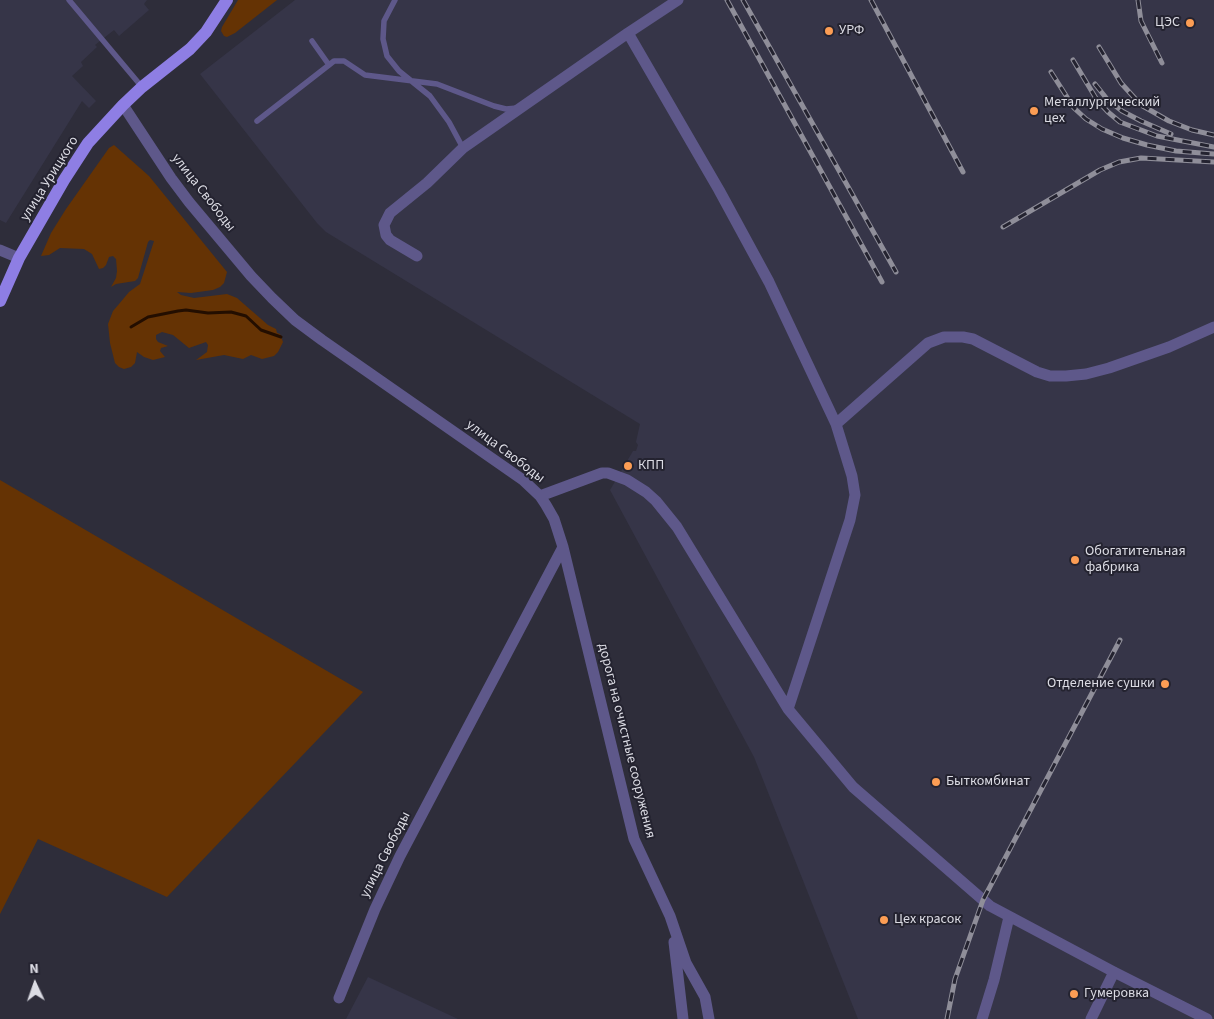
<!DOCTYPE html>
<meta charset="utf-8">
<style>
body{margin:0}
#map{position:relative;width:1214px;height:1019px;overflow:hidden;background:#2e2d3a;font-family:"Source Sans 3",sans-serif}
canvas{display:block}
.north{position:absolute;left:10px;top:959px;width:50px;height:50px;-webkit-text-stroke:4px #242330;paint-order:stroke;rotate:357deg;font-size:14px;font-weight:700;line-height:20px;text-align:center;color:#dcdce4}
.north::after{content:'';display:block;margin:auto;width:18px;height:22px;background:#dcdce4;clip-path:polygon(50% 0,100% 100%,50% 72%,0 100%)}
</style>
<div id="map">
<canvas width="1214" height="1019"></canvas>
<div class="north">N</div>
</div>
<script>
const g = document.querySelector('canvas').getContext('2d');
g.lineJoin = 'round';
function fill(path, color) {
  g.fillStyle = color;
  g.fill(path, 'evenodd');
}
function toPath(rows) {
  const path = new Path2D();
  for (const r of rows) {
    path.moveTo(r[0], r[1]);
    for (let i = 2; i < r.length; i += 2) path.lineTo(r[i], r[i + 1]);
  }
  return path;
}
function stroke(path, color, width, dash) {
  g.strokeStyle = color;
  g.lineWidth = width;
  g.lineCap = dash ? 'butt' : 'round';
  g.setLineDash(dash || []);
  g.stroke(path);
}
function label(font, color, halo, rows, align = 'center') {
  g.font = font + ' "Source Sans 3",sans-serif';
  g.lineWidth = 4;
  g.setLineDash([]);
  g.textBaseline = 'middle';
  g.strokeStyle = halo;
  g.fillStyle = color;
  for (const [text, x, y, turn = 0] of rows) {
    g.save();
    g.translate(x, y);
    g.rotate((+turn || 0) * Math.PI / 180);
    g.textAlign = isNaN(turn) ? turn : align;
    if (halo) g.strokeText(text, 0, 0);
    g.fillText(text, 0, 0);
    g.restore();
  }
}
fill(toPath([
 [0,0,147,0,144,4,149,10,119,36,114,30,95,45,97,47,81,62,83,66,72,76,96,101,89,108,82,101,6,223,0,220],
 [295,0,1214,0,1214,1019,858,1019,754,757,610,490,633,451,636,451,638,445,636,442,640,424,326,232,317,223,200,74],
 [368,977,458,1019,346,1019]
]), '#363548');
fill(toPath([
 [238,0,277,0,235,33,227,37,224,36,221,31,222,27],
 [114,145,149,176,227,272,224,283,220,287,213,290,191,293,177,292,181,295,194,298,227,294,237,298,268,325,276,329,277,333,280,334,283,342,278,352,274,356,262,359,251,355,243,359,224,355,196,360,207,352,208,345,206,342,189,348,173,335,162,332,156,335,156,339,158,342,168,346,161,348,160,351,165,357,153,360,144,357,137,352,135,363,131,367,124,369,119,367,115,363,110,343,108,324,113,311,119,304,129,292,140,284,154,241,150,240,148,242,138,278,135,281,116,284,111,287,116,278,117,271,116,259,113,256,109,257,106,265,103,268,99,269,92,254,84,249,60,248,49,255,41,256,51,233,66,209,109,148],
 [0,480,363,692,167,897,38,839,0,914]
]), '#653304');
stroke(toPath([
 [131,327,148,317,178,311,186,310,208,313,231,312,246,316,261,330,281,337]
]), '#230e00', 3);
stroke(toPath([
 [69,0,142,87],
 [395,0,384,21,383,39,387,56,399,71,430,96,449,122,463,148],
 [312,41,329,65,334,61,344,61,365,75,437,84,494,106,506,109,517,108],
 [257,121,329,65]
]), '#5e588a', 5.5);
stroke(toPath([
 [628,33,719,190,769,282,836,424,852,476,855,495,850,520,788,709],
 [123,105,171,178,189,202,251,276,272,298,295,320,322,340,523,480,540,496,546,505,554,519,563,547,400,856,375,909,339,998],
 [0,250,19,258],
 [417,256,390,240,386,235,384,225,390,213,427,183,463,148,628,33,678,0],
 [836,424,928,343,944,337,963,337,973,339,1037,372,1050,376,1066,376,1086,374,1109,368,1169,347,1214,327],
 [540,496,602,473,608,473,627,480,646,492,656,501,677,527,788,709,853,787,990,906,1114,972,1207,1019],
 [563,547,634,839,670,916,686,963,705,997,709,1019],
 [674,942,683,1019],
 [982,1019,994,980,1009,917],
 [1091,1019,1114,972]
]), '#5e588a', 11);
stroke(toPath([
 [0,301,19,258,64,180,88,143,123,105,142,87,190,49,206,32,227,0]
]), '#8e7ee4', 12);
const rail = toPath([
 [727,0,882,282],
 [743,0,896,272],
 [871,0,963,172],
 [1138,0,1141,21,1162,63],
 [1099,47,1121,83,1141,105,1169,121,1192,130,1214,135],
 [1073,60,1097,100,1108,112,1120,122,1157,136,1214,147],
 [1051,72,1074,108,1086,119,1102,129,1123,138,1147,145,1176,151,1214,154],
 [1095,84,1107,99,1122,111,1141,121,1171,134],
 [1003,227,1100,170,1119,162,1141,158,1214,162],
 [947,1019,955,979,983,900,1120,640]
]);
stroke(rail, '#8f8e99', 5);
stroke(rail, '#242330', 3, [9]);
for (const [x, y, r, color] of [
 [1190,23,5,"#fc9d54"],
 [829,31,5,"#fc9d54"],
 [1034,111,5,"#fc9d54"],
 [628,466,5,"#fc9d54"],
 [1075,560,5,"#fc9d54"],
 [1165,684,5,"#fc9d54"],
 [936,782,5,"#fc9d54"],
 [884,920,5,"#fc9d54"],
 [1074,994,5,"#fc9d54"]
]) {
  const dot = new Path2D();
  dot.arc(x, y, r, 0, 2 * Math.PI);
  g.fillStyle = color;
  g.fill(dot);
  stroke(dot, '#242330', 2);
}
label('14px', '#dcdce4', '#242330', [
 ["ЦЭС",1180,23,"right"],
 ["УРФ",839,31],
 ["Металлургический",1044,103],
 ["цех",1044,119],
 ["КПП",638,466],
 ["Обогатительная",1085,552],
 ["фабрика",1085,568],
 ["Отделение сушки",1155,684,"right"],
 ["Быткомбинат",946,782],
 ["Цех красок",894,920],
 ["Гумеровка",1084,994]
], 'left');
label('14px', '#dcdce4', '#242330', [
 ["улица Урицкого",50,179,-58],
 ["улица Свободы",203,193,52],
 ["улица Свободы",505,452,37],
 ["дорога на очистные сооружения",626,741,76],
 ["улица Свободы",386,855,-63]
]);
</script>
